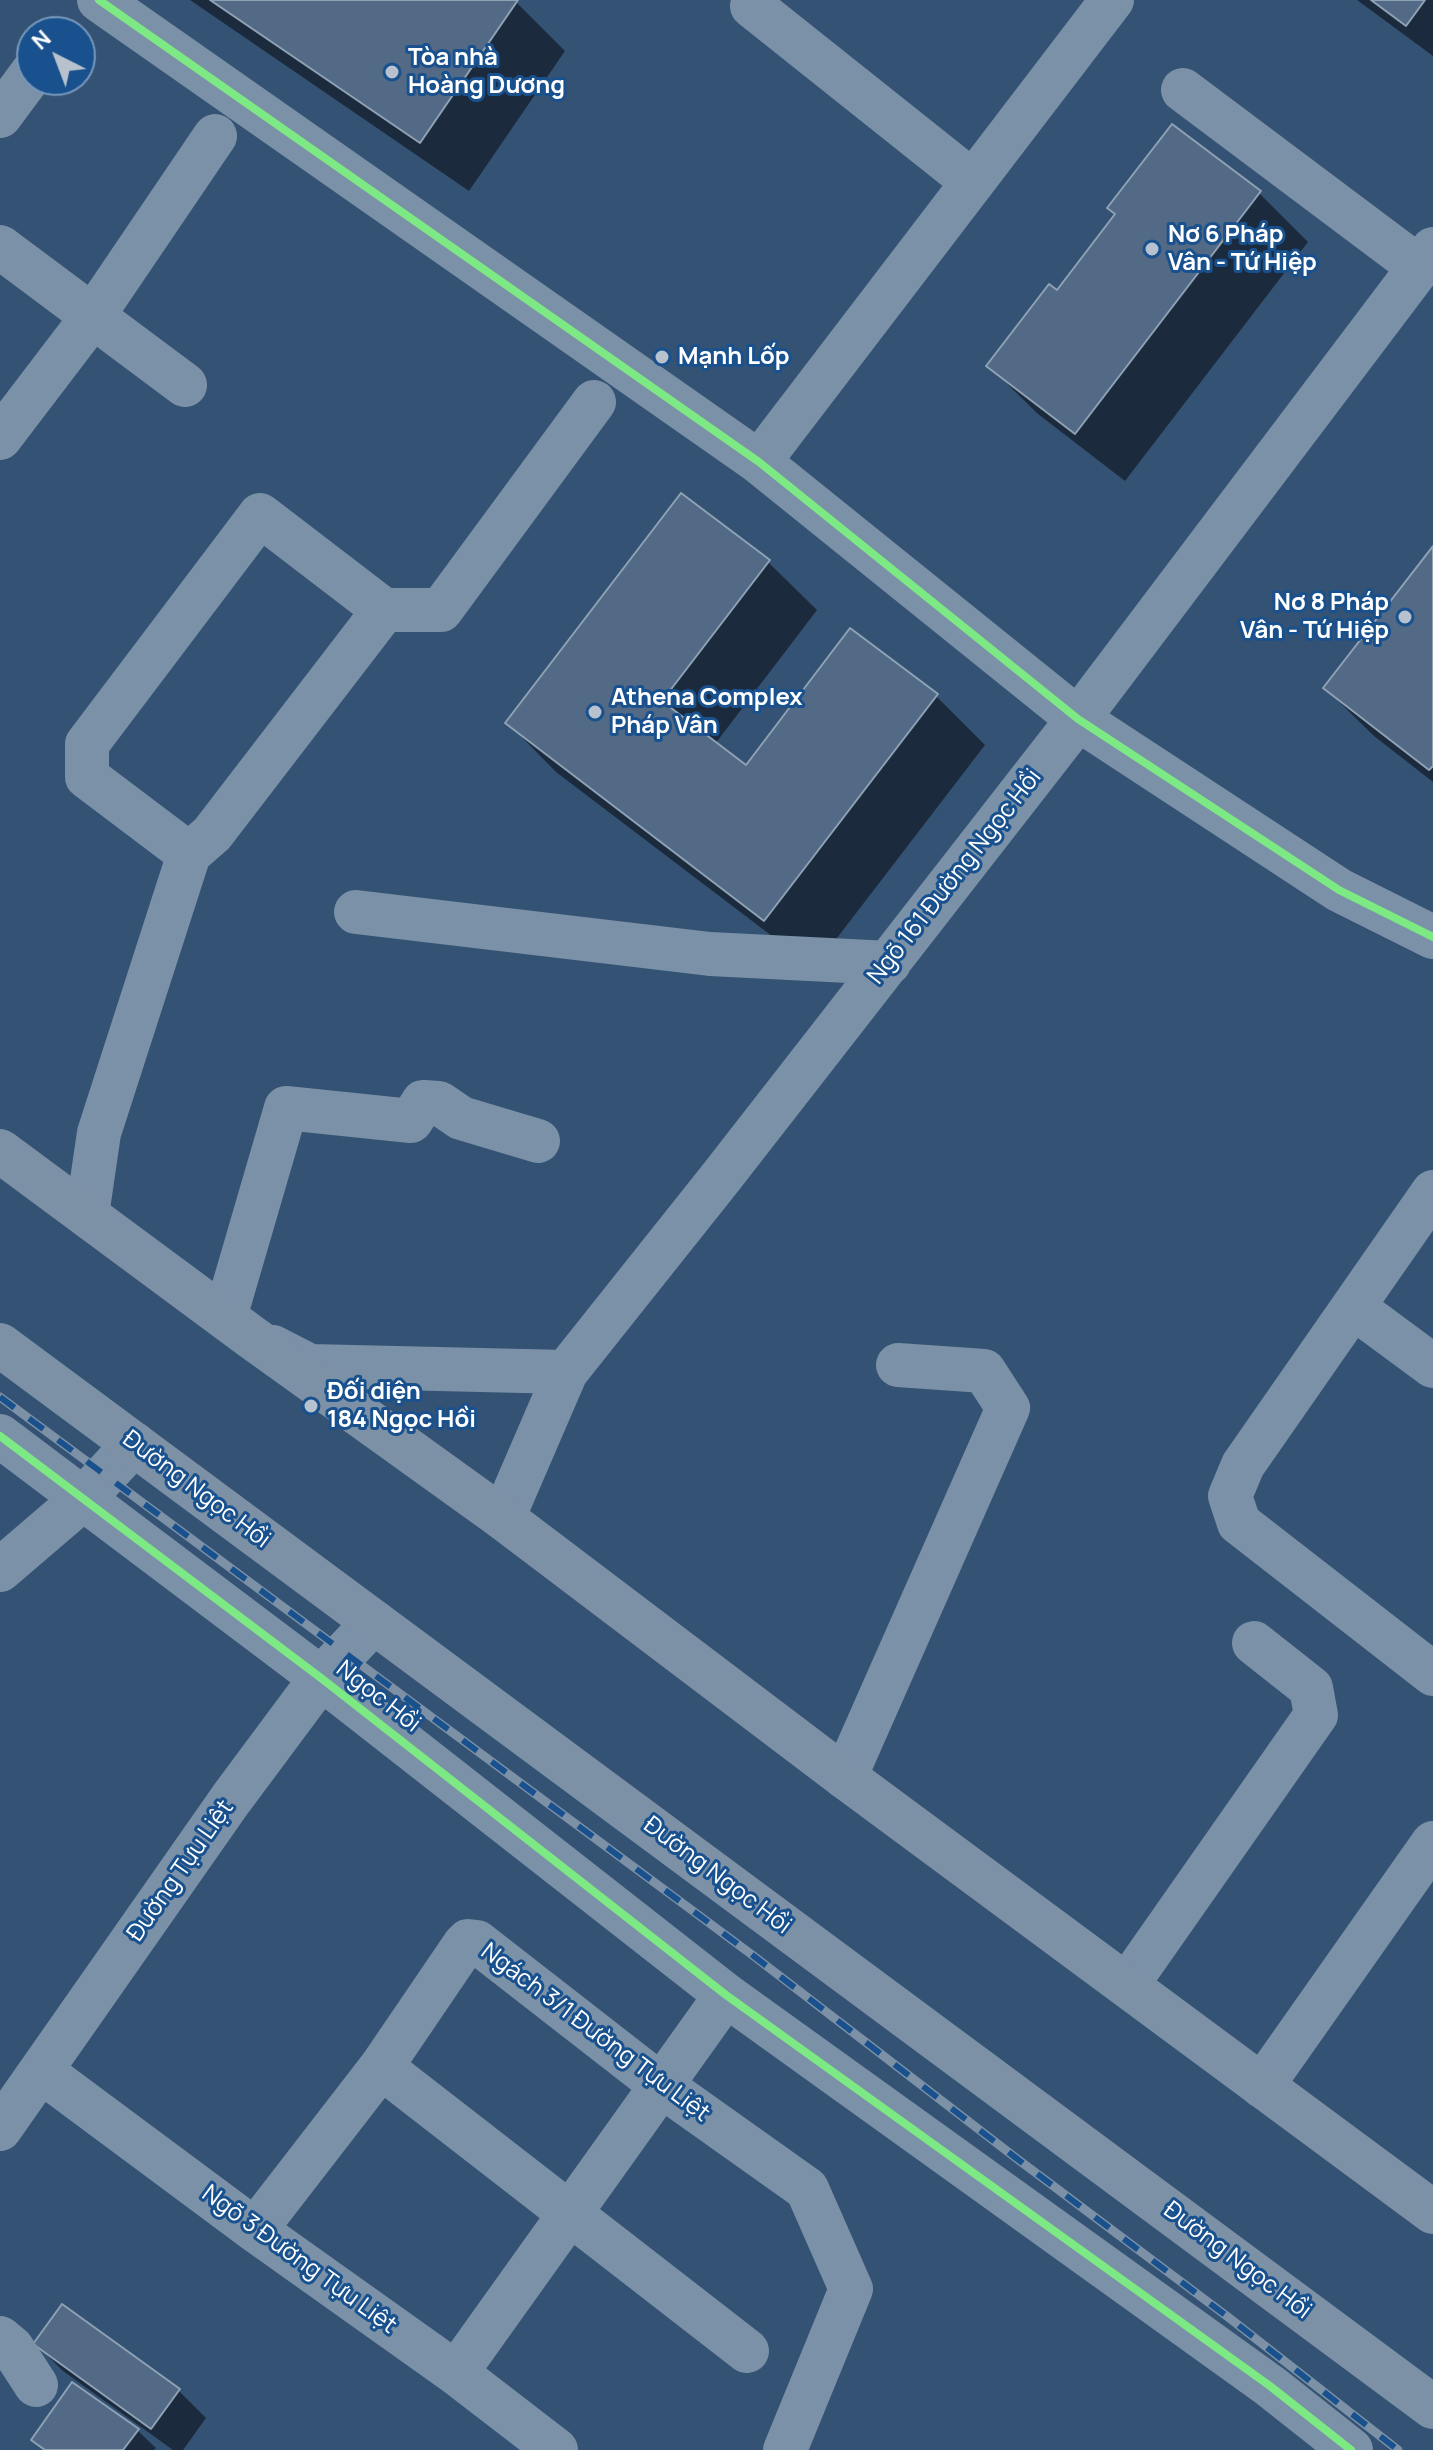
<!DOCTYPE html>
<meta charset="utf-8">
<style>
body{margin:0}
#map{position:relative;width:1433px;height:2450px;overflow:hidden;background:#345273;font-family:Manrope,sans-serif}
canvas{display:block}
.north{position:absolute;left:16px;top:16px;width:80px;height:80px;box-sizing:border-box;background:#19518e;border:2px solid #7597bb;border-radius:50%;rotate:318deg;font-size:22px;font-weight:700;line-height:32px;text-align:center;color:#fff}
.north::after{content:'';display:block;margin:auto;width:28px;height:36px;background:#b8c2ce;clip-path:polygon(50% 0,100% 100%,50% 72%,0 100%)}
</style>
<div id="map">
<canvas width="1433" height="2450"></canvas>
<div class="north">N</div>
</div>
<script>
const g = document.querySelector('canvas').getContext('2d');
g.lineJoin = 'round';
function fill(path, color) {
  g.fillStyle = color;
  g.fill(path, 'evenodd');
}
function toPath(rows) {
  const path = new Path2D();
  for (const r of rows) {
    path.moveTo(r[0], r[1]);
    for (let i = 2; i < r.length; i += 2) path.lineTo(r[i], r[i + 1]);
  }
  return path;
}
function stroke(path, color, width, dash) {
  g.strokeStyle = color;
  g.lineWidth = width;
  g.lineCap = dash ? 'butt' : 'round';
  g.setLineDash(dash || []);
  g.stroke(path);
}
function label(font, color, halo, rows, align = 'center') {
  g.font = font + ' Manrope,sans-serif';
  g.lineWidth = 6;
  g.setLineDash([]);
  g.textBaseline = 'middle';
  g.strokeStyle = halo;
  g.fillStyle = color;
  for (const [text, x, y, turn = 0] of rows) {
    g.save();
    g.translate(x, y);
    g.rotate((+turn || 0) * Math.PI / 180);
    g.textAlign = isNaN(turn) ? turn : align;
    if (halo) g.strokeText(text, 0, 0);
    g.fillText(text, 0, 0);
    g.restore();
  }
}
fill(toPath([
 [190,0,514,0,565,51,469,191],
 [1357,0,1433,0,1433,56],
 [1259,193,1308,242,1125,481,1038,414,989,366,1057,293],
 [1433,549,1433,782,1374,736,1325,688],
 [768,562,817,610,715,744,746,767,936,696,985,745,814,968,556,772,508,723],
 [63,2307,179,2391,206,2418,183,2450,173,2450,63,2371,36,2344],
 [137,2430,156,2448,154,2450,44,2450,34,2440]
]), '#0007');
const building = toPath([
 [210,0,518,0,420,143,210,0],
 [1371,0,1425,0,1406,26,1371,0],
 [1172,124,1261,191,1075,434,986,366,1049,284,1057,290,1115,214,1107,208,1172,124],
 [681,493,770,560,662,701,746,765,850,628,938,694,764,921,505,723,681,493],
 [1433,546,1433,766,1429,770,1323,688,1433,546],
 [62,2304,180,2389,151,2429,33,2344,62,2304],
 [72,2382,139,2429,123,2450,45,2450,31,2440,72,2382]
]);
fill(building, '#526a85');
stroke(building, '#8fa2b5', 2);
stroke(toPath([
 [99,0,759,462,1078,719,1339,890,1433,937],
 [752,6,973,182],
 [1183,90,1419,267],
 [0,116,32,73],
 [0,247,185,385],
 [0,438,93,316,215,136],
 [759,462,1112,0],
 [189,854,212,834,384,610],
 [356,912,710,954,889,963],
 [1433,1192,1243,1465,1230,1496,1239,1523,1433,1674],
 [87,1215,99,1133,189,854,87,777,87,744,260,515,384,610,441,610,594,402],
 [1353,1307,1433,1366],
 [225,1317,286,1108,411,1121,423,1102,439,1103,461,1118,538,1141],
 [273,1347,310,1366,566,1372],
 [0,1436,321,1678,726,1995,1270,2386,1351,2450],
 [503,1518,566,1372,722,1176,1078,719,1433,249],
 [0,1570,84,1498,134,1444],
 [845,1777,1008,1408,984,1371,898,1365],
 [1127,1985,1316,1715,1311,1688,1254,1643],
 [381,2067,747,2351],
 [41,2071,255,2230,456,2373,556,2450],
 [1262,2086,1433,1843],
 [0,2129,231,1799,321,1678,374,1622],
 [255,2230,381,2067,464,1945,468,1941,477,1942,662,2086,807,2189,851,2289,785,2450],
 [0,2338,12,2348,36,2385],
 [456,2373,726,1995]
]), '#7b91a7', 44);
stroke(toPath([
 [0,1151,250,1336,503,1518,845,1777,1433,2212],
 [0,1345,1433,2407]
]), '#7c91a6', 44);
const rail = toPath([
 [0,1397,755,1957,1016,2158,1228,2317,1398,2450]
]);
stroke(rail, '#7c91a6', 9);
stroke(rail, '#19518e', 6, [18]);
stroke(toPath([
 [99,0,759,462,1078,719,1339,890,1433,937],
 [0,1436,321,1678,726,1995,1270,2386,1351,2450]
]), '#7ce984', 8);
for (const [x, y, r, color] of [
 [392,72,8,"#b8c2ce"],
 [1152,249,8,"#b8c2ce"],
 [662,357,8,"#b8c2ce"],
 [1405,617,8,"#b8c2ce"],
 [595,712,8,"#b8c2ce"],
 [311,1406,8,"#b8c2ce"]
]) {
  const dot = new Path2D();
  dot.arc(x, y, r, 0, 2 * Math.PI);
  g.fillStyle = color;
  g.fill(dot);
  stroke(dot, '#19518e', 3);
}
label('bold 24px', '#fff', '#19518e', [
 ["Tòa nhà",408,58],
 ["Hoàng Dương",408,86],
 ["Nơ 6 Pháp",1168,235],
 ["Vân - Tứ Hiệp",1168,263],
 ["Mạnh Lốp",678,357],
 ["Nơ 8 Pháp",1389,603,"right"],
 ["Vân - Tứ Hiệp",1389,631,"right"],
 ["Athena Complex",611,698],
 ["Pháp Vân",611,726],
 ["Đối diện",327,1392],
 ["184 Ngọc Hồi",327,1420]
], 'left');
label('24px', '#fff', '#19518e', [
 ["Ngõ 161 Đường Ngọc Hồi",955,877,-52],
 ["Đường Ngọc Hồi",196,1490,37],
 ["Ngọc Hồi",378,1697,38],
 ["Đường Tựu Liệt",181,1871,-55],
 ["Đường Ngọc Hồi",717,1876,37],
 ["Ngách 3/1 Đường Tựu Liệt",595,2033,37],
 ["Ngõ 3 Đường Tựu Liệt",299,2260,36],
 ["Đường Ngọc Hồi",1237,2261,37]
]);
</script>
